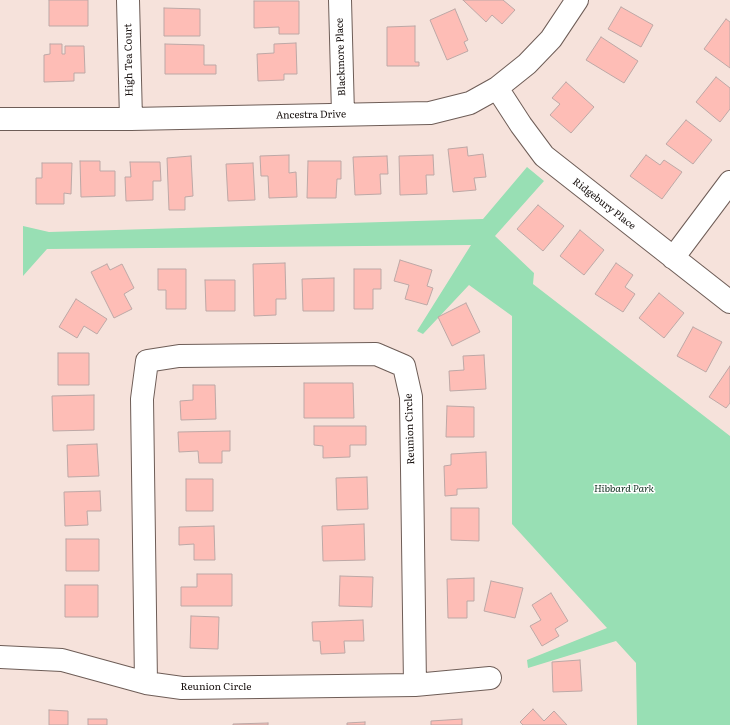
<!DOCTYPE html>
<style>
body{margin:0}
canvas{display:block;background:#f6e2db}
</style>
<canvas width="730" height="725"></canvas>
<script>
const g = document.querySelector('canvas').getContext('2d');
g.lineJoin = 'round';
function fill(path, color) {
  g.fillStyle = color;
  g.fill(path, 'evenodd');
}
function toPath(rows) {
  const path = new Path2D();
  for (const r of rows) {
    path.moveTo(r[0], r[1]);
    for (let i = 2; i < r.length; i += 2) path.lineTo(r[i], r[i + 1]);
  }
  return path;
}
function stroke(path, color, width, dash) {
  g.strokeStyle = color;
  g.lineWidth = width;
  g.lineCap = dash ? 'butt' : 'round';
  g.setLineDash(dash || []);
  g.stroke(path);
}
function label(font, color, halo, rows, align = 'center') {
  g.font = font + ' Literata,serif';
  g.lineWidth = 3;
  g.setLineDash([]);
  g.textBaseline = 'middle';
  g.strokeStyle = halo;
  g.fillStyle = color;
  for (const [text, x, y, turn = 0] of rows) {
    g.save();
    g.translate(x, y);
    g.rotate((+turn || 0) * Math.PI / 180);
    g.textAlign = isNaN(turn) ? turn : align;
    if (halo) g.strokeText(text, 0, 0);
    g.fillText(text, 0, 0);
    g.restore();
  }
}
fill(toPath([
 [527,167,544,181,495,236,534,273,533,284,730,436,730,725,637,725,636,663,616,641,528,668,527,660,607,628,512,524,512,316,469,285,423,334,417,331,471,245,47,249,23,276,23,226,49,232,483,219]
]), '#98dfb4');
const building = toPath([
 [49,0,88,0,88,26,49,26,49,0],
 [463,0,503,0,515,10,502,24,492,15,486,22,463,0],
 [254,1,299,1,299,34,279,34,279,27,254,28,254,1],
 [621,7,653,25,641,47,608,29,621,7],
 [164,8,200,9,200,36,164,36,164,8],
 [455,9,468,40,464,42,468,51,447,60,430,20,455,9],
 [726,19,730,22,730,68,704,49,726,19],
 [415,26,415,62,419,62,419,66,387,66,387,27,415,26],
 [601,37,638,61,624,83,586,60,601,37],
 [296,43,297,74,284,74,284,80,258,81,257,54,274,53,274,44,296,43],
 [50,44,62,44,62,54,65,54,65,46,84,46,85,73,74,73,74,81,44,82,44,55,50,54,50,44],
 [165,44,204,45,204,65,216,65,216,74,165,74,165,44],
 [716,77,730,88,730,109,720,122,696,102,716,77],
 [566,82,594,107,571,133,550,115,560,104,552,98,566,82],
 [686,120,712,140,693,164,666,144,686,120],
 [467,147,468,156,483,154,486,177,474,178,476,190,453,192,448,149,467,147],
 [289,155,289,173,296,172,297,197,269,198,268,176,261,176,260,156,289,155],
 [433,155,434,175,426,175,427,194,400,195,399,156,433,155],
 [646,155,660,165,664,160,682,172,662,199,630,176,646,155],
 [191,156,193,196,185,197,185,210,169,210,167,158,191,156],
 [387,156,388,174,380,174,381,194,355,195,353,157,387,156],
 [80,161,100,161,100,171,115,171,115,196,81,197,80,161],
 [308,161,341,161,341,179,337,179,336,198,307,198,308,161],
 [130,162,160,162,161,181,153,181,153,200,126,201,125,177,131,177,130,162],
 [42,163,72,163,71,194,64,193,64,204,36,204,36,178,42,178,42,163],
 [253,163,255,200,228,201,226,164,253,163],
 [538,205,564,226,543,251,517,229,538,205],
 [580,230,604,250,584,275,560,256,580,230],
 [400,260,432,270,427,286,433,288,427,305,405,299,409,285,394,281,400,260],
 [285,263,286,299,276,299,276,315,254,316,253,264,285,263],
 [616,263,633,275,625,287,635,294,623,312,595,294,616,263],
 [107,264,110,270,122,264,134,288,124,294,132,309,114,318,91,272,107,264],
 [158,269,186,269,186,309,166,309,166,290,158,290,158,269],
 [354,269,381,269,381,289,373,289,373,309,354,309,354,269],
 [334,278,334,311,303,311,302,279,334,278],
 [205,280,235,280,235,311,206,311,205,280],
 [659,293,684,313,664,338,639,318,659,293],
 [76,299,107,319,97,334,84,326,77,338,59,327,76,299],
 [466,303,480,332,452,346,438,317,466,303],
 [693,327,722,342,706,372,677,356,693,327],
 [58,353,89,353,89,385,58,385,58,353],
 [484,355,486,389,450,391,449,371,464,370,463,356,484,355],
 [730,366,730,403,726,408,709,397,730,366],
 [304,383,353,383,354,418,304,418,304,383],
 [193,385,215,385,216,419,181,420,180,401,193,400,193,385],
 [94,395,94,430,53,431,52,396,94,395],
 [447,406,474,407,474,437,446,437,447,406],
 [314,426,366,426,366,445,350,445,350,457,323,458,323,446,314,445,314,426],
 [230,431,230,451,222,451,222,463,199,463,198,451,179,452,178,432,230,431],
 [97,444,99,476,68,477,67,445,97,444],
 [486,452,487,488,457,489,457,495,445,496,444,466,451,465,451,454,486,452],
 [367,477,368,509,337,510,336,478,367,477],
 [186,479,213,479,213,511,186,511,186,479],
 [100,491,101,511,87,511,88,525,65,526,64,492,100,491],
 [451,508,479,508,479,541,451,540,451,508],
 [364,524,365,560,323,561,322,526,364,524],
 [214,526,215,560,194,560,194,544,179,545,179,527,214,526],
 [66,539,99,539,99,571,66,571,66,539],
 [197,574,232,574,232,606,181,606,181,587,197,587,197,574],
 [340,576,373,577,372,607,339,606,340,576],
 [474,578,474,601,467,601,467,618,448,618,447,579,474,578],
 [491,581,523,588,515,618,484,611,491,581],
 [65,585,98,585,98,617,65,617,65,585],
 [551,593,568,621,555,629,559,636,542,646,530,626,541,620,532,605,551,593],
 [191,616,219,617,218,649,190,648,191,616],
 [363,620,364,641,344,641,345,653,321,654,320,641,313,641,312,622,363,620],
 [580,660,582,691,553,692,552,662,580,660],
 [533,709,544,721,554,711,567,725,523,725,520,722,533,709],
 [49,710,68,711,68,725,49,725,49,710],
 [88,719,107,719,107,725,88,725,88,719],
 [462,719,462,725,431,725,431,721,462,719],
 [365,722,365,725,347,725,347,723,365,722],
 [268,723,268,725,233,725,233,724,268,723]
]);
fill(building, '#febdb6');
stroke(building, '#bda8a6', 1);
const minor = toPath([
 [128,0,131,119],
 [340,0,343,114],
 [497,88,521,125,544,156,730,302],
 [0,119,131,119,430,113,470,103,497,88,527,64,551,39,577,0],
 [673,258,730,182],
 [0,657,62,660,146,683,182,688,415,685,490,678],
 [146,683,142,399,147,361,179,356,376,354,404,366,411,397,415,685]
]);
stroke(minor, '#6e5d57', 24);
stroke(minor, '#fff', 22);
label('10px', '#17100e', '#fff', [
 ["Blackmore Place",341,57,-92],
 ["High Tea Court",129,60,-91],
 ["Ancestra Drive",311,115,-1],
 ["Ridgebury Place",604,204,38],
 ["Reunion Circle",410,429,-92],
 ["Reunion Circle",216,687]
]);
label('italic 10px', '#133322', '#fff', [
 ["Hibbard Park",624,489]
]);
</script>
